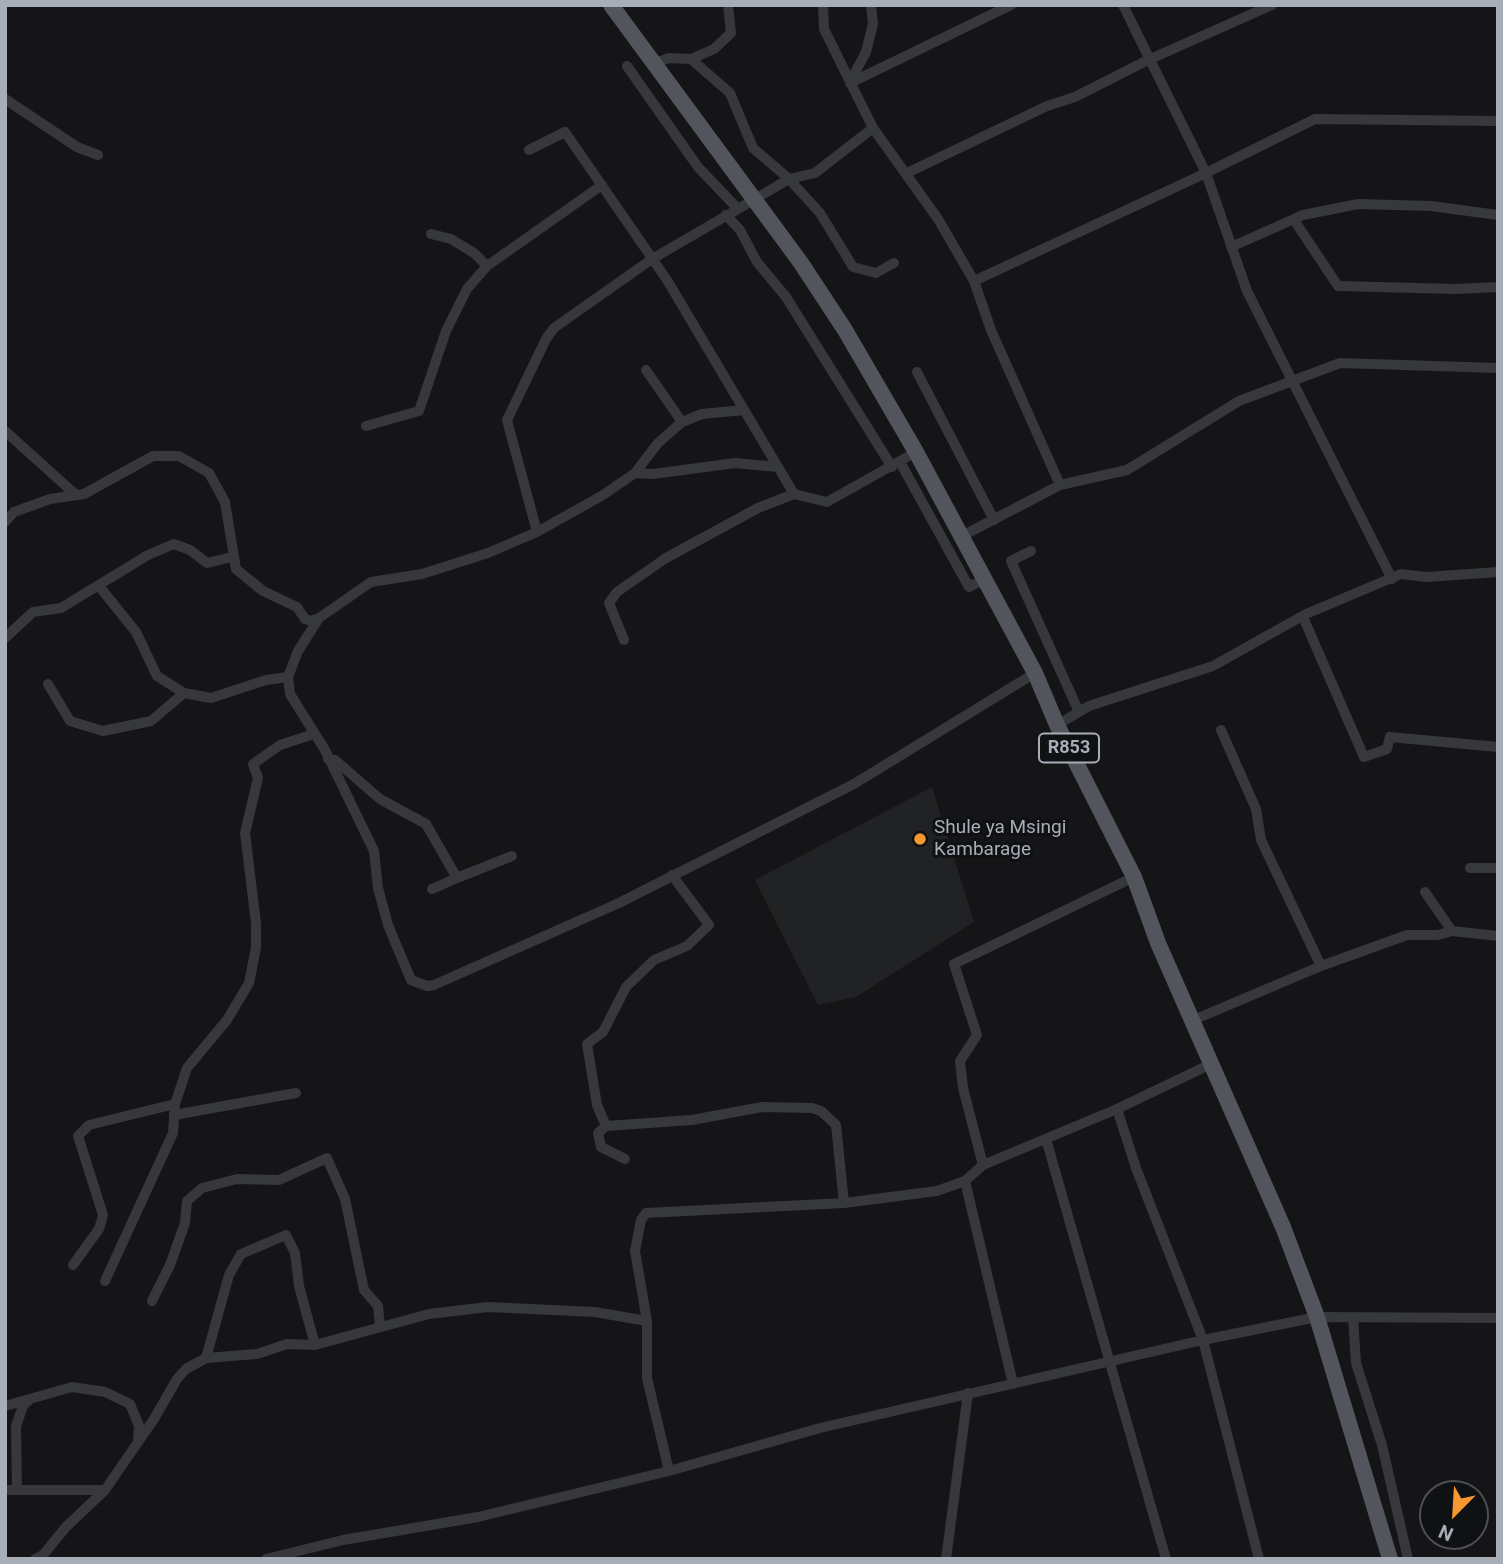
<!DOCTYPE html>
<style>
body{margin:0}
#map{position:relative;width:1503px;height:1564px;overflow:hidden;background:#151517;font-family:Roboto,sans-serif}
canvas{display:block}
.frame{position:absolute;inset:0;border:7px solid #a7aeb8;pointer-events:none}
.north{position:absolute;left:1419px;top:1480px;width:70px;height:70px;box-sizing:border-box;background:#101112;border:2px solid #4c5054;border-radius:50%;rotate:204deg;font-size:19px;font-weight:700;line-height:28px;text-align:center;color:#a7aeb8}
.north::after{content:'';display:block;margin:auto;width:24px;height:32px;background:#f6972f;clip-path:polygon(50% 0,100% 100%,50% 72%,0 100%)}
</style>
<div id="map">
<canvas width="1503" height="1564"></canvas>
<div class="frame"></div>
<div class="north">N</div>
</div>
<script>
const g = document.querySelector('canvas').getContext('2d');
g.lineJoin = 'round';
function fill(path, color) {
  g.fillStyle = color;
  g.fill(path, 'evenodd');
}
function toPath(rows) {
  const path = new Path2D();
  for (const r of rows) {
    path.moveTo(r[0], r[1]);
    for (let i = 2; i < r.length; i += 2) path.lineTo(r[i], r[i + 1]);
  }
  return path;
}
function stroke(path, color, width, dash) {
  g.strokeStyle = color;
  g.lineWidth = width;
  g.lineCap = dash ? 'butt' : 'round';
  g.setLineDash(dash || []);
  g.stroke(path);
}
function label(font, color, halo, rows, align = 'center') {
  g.font = font + ' Roboto,sans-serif';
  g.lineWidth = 6;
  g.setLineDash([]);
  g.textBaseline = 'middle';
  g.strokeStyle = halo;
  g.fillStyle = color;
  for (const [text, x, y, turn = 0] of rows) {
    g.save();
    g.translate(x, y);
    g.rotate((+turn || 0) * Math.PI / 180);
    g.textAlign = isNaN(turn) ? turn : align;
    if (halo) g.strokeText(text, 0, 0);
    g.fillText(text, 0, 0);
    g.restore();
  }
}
fill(toPath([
 [932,787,974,922,856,997,818,1005,755,880]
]), '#212224');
stroke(toPath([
 [823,5,824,29,873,128,938,219,974,281,991,330,1060,485,960,537],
 [1123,5,1206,173,1247,291,1392,579],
 [691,59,714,49,731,33,728,5],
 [655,63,669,58,691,59,730,93,753,148,789,179,820,213,853,267,876,273,894,263],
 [627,66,698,167,738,209,789,179,815,173,873,128],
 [850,82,866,52,873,24,871,5],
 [850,83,1011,5],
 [5,99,77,147,98,155],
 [529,150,565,132,667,280,794,494,827,502,916,452],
 [907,173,1047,106,1075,97,1148,60,1272,5],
 [726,215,740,230,757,262,786,297,892,467],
 [1294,220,1338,286,1456,289,1498,287],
 [431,234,451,239,474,253,487,266],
 [1231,247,1303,215,1358,204,1431,206,1498,215],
 [974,281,1206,173,1315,119,1498,121],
 [646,370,682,422],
 [917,372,994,520],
 [744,410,702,414,682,422,658,443,635,473,603,495,537,532,488,553,422,574,371,582,319,618,298,651,288,677,290,694,325,750,374,851,378,888,388,925,411,980,427,986,434,985,619,903,854,784,1035,673],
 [366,426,419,411,446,331,467,289,487,266,602,185],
 [5,431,76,495],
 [900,462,969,587,983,580],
 [635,473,653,474,735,463,778,467],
 [1060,485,1127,470,1239,401,1340,363,1498,368],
 [5,522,14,512,50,499,84,494,153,456,179,456,209,473,225,502,236,569,263,591,297,607,305,619,311,621,319,618],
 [537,532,507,420,546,339,554,328,652,259,738,209],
 [1031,551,1011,561,1079,712],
 [99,586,136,632,157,676,184,693,211,698,266,680,288,677],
 [1303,617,1364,757,1387,749,1390,737,1498,747],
 [5,638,33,612,61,608,148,555,174,544,190,550,207,563,232,557],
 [624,640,609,603,617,592,666,558,758,508,794,494],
 [48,684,70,721,103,731,151,721,184,693],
 [1057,725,1089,706,1213,666,1306,614,1401,574,1426,577,1498,572],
 [1221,730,1256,809,1261,840,1321,966],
 [328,759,335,760,380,799,426,824,457,878,512,856],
 [1470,868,1498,868],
 [432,889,457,878],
 [1425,892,1452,931],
 [1191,1021,1321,966,1407,935,1438,935,1452,931,1498,936],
 [1117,1109,1136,1168,1203,1340,1259,1559],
 [174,1115,296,1093],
 [606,1126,692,1120,762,1107,812,1108,821,1111,836,1125,844,1203],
 [1046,1139,1166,1559],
 [625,1159,601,1147,598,1133,606,1126,597,1105,587,1044,603,1032,626,987,654,960,687,946,709,925,672,875],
 [983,1165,963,1088,960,1061,977,1035,954,964,1134,877],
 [965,1181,1013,1384],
 [73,1265,99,1229,103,1215,78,1136,89,1125,175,1104],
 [105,1281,173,1133,175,1104,187,1068,227,1020,249,983,256,948,256,923,245,833,258,778,253,764,280,745,314,734],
 [152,1301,170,1265,185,1223,187,1201,202,1188,237,1179,279,1180,327,1158,345,1199,364,1290,378,1306,380,1327],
 [1353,1317,1356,1363,1382,1445,1408,1559],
 [206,1358,229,1275,241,1254,286,1235,295,1253,299,1286,315,1345],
 [5,1406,72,1387,105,1392,130,1404,139,1426,138,1440],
 [669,1471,647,1378,647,1321,635,1251,641,1220,646,1213,844,1203,937,1191,965,1181,983,1165,1117,1109,1213,1063],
 [5,1490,105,1490],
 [17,1490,16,1426,23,1406,29,1400],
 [35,1559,43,1555,66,1527,105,1490,154,1419,177,1379,186,1369,206,1358,257,1354,287,1344,315,1345,429,1314,488,1307,595,1312,647,1321],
 [266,1559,343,1540,478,1517,669,1471,820,1428,1203,1340,1317,1317,1498,1318],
 [946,1559,968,1393]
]), '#36383c', 10);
stroke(toPath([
 [611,5,801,263,845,330,916,452,1035,673,1057,725,1134,877,1158,943,1283,1227,1317,1317,1390,1559]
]), '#52555b', 16);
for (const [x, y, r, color] of [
 [920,839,7,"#f6972f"]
]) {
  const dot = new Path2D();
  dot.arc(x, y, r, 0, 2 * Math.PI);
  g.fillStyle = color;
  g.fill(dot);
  stroke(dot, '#101112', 2.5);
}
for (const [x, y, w] of [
 [1069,748,60]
]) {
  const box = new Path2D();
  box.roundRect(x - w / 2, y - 14.5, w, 29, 5);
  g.fillStyle = '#101112';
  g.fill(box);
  stroke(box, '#a7aeb8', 2);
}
label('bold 18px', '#a7aeb8', null, [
 ["R853",1069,748]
]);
label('19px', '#a7aeb8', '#101112', [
 ["Shule ya Msingi",934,828],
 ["Kambarage",934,850]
], 'left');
</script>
